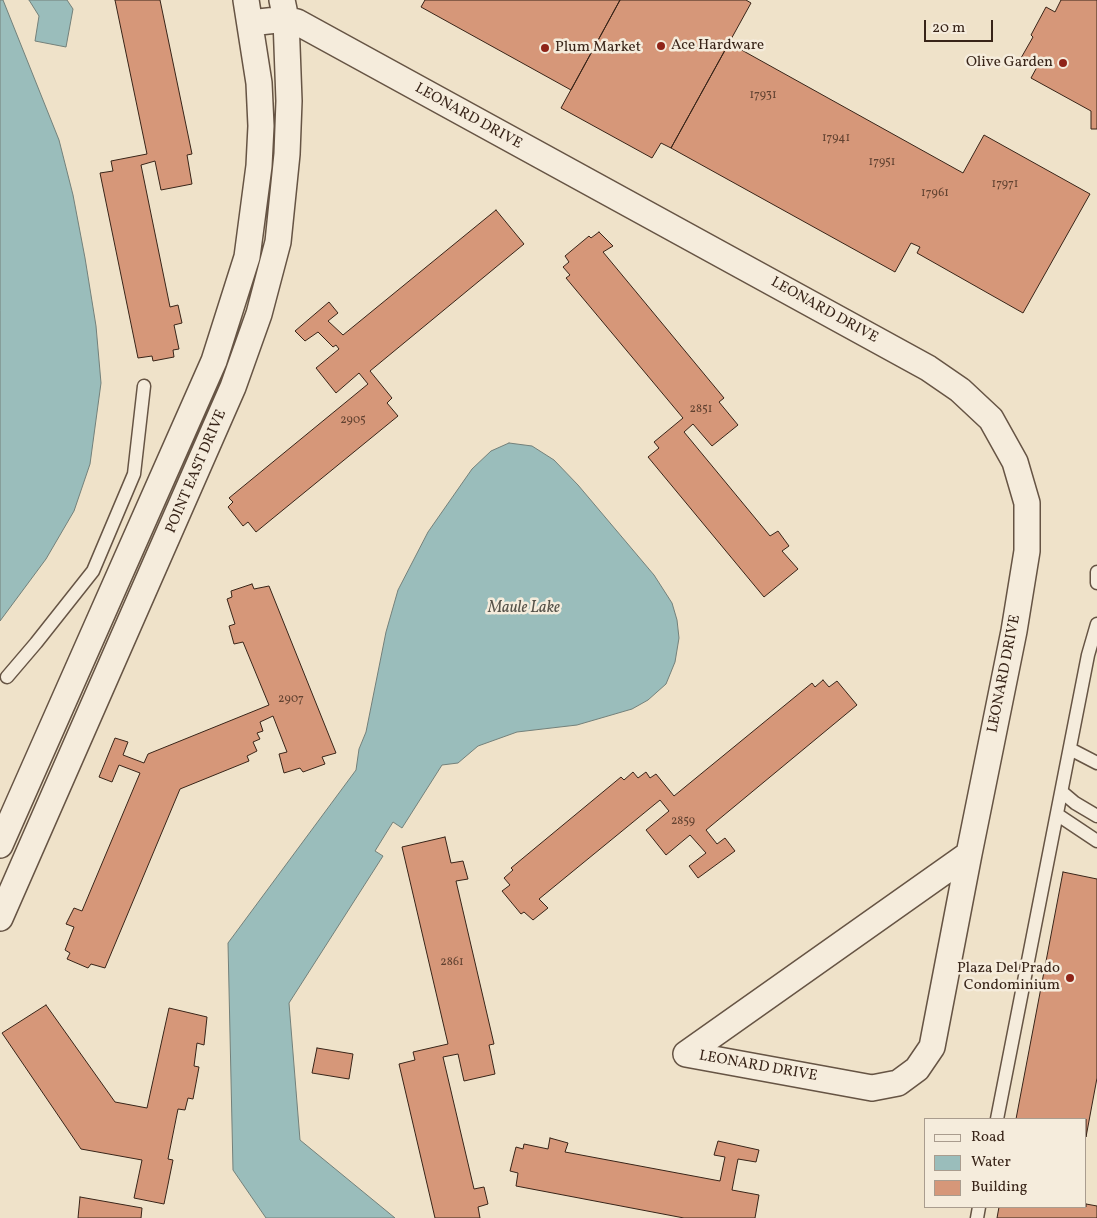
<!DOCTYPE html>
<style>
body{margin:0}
#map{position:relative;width:1097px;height:1218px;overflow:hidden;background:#efe2c9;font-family:Vollkorn,serif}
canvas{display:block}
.legend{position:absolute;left:924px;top:1118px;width:162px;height:90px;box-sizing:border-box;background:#f5ecdc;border:1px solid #a99c8e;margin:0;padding:6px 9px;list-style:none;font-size:15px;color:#382418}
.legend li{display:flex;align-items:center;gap:10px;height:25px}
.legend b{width:25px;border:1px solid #a99c8e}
.scale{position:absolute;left:924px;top:20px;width:69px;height:22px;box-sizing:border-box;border:2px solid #382418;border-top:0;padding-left:6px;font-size:15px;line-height:18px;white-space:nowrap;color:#382418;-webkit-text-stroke:4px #f5ecdc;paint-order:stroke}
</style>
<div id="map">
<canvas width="1097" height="1218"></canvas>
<ul class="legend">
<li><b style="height:6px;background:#f5ecdc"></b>Road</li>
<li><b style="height:14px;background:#9abdbb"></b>Water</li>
<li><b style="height:14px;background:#d69779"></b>Building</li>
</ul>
<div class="scale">20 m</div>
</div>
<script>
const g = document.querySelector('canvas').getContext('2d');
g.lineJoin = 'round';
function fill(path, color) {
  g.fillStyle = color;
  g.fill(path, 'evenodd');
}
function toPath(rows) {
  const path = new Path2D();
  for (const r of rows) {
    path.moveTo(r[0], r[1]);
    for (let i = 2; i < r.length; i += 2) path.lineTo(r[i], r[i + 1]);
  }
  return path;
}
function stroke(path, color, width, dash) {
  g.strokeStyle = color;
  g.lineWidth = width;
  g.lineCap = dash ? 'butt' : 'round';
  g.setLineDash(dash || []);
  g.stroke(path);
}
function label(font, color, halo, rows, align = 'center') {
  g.font = font + ' Vollkorn,serif';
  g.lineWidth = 5;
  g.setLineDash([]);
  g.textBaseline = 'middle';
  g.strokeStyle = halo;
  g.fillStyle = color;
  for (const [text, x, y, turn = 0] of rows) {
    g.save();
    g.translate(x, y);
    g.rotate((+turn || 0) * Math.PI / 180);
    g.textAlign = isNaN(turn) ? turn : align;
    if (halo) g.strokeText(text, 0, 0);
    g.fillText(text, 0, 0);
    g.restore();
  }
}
const water = toPath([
 [0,0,3,0,59,140,73,195,85,258,96,326,101,383,90,464,74,511,46,559,0,621,0,0],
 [29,0,67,0,73,9,66,47,35,41,39,16,29,0],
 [509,443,532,446,554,460,578,485,654,575,672,603,677,620,679,638,675,662,666,684,648,700,632,709,577,725,517,732,478,746,458,763,442,765,402,828,393,822,375,851,383,856,289,1003,300,1140,395,1218,266,1218,233,1170,228,943,356,770,359,749,366,732,386,632,398,590,428,532,472,469,491,451,509,443]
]);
fill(water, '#9abdbb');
stroke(water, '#73807a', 1);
const building = toPath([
 [115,0,160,0,192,154,187,155,192,184,161,190,155,161,141,165,170,307,178,305,182,323,174,325,179,349,173,350,174,357,153,361,152,356,138,358,100,173,113,171,111,161,147,154,115,0],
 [425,0,620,0,571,90,421,7,425,0],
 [620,0,746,0,751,3,671,148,661,143,652,158,561,108,620,0],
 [1061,0,1097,0,1097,129,1091,129,1091,111,1031,78,1037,67,1021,58,1033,37,1031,35,1046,7,1055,12,1061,0],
 [729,43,963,173,984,135,1090,194,1023,313,917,253,920,247,911,243,895,272,671,148,729,43],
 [496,210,524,244,370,371,392,398,387,403,398,416,256,532,248,522,243,526,228,507,233,502,229,498,368,384,359,373,336,393,316,368,339,349,336,345,333,347,318,332,305,341,295,331,329,302,338,313,328,321,343,335,496,210],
 [599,232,613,246,603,252,724,398,719,402,738,425,712,446,693,424,684,432,770,536,778,531,789,546,782,551,798,569,764,597,648,457,659,448,654,442,683,418,566,278,570,275,563,267,569,262,565,256,589,236,591,238,599,232],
 [252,584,254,589,269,586,336,753,322,757,325,764,303,772,300,768,284,773,279,754,287,752,273,716,260,722,263,731,257,733,260,739,253,742,257,751,247,756,249,761,180,789,105,968,91,964,88,968,67,959,70,953,65,950,74,927,66,924,74,908,82,911,140,773,119,765,112,782,99,777,115,738,128,742,123,755,144,763,148,754,269,705,243,642,234,644,229,626,235,624,227,599,232,597,231,591,252,584],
 [823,680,829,687,837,681,857,705,706,830,717,844,725,838,735,851,698,878,689,866,706,853,690,835,666,855,646,830,669,811,660,800,539,899,548,908,533,920,524,912,521,914,502,891,510,885,504,878,513,870,511,868,621,777,624,780,633,772,638,778,646,772,650,778,656,774,674,796,812,683,815,687,823,680],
 [445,837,451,863,463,861,468,879,456,881,494,1044,489,1045,495,1074,464,1081,458,1054,443,1057,474,1189,484,1187,488,1204,478,1207,480,1218,435,1218,399,1064,415,1060,413,1052,448,1044,402,847,445,837],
 [1063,872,1097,879,1097,1078,1086,1137,1086,1119,1016,1119,1063,872],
 [46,1005,115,1102,147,1108,169,1008,207,1017,204,1045,197,1043,194,1066,199,1067,193,1099,188,1098,185,1110,178,1109,168,1159,173,1160,164,1204,134,1198,142,1160,81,1149,2,1033,46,1005],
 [317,1048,353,1054,349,1079,312,1073,317,1048],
 [550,1138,568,1143,565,1152,720,1181,725,1157,714,1155,718,1141,759,1150,756,1162,738,1159,732,1190,759,1195,755,1218,684,1218,516,1186,518,1173,510,1171,516,1147,523,1149,524,1144,548,1149,550,1138],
 [80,1197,142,1208,141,1218,78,1218,80,1197],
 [1086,1204,1097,1206,1097,1218,997,1218,999,1207,1086,1207,1086,1204]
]);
fill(building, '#d69779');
stroke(building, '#382418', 1);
const lane = toPath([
 [1097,572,1097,583],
 [7,677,36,643,93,571,134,474,144,386],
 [1070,749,1097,763],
 [1062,792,1075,803,1097,816],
 [1058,815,1097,841],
 [997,1119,1088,655,1097,624],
 [977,1218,979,1207]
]);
const street = toPath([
 [250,23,286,19,297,22,928,368,960,390,991,419,1015,462,1027,503,1027,551,1014,631,969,854],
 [0,845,214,361,247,257,259,166,261,126,259,83,246,0],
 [969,854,932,1047,917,1069,898,1083,872,1088,686,1054,969,854],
 [0,918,233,387,259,314,278,242,287,154,289,101,286,19,282,0]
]);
stroke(lane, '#665444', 15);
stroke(street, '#665444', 28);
stroke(lane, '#f5ecdc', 12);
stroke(street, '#f5ecdc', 25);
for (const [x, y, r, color] of [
 [661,46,5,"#8f2418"],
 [545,48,5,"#8f2418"],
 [1063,63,5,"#8f2418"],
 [1070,978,5,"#8f2418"]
]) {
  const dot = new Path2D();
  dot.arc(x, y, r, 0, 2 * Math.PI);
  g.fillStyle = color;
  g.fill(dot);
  stroke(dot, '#f5ecdc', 2);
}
label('12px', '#604130', null, [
 ["17931",763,96],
 ["17941",836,139],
 ["17951",882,163],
 ["17971",1005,185],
 ["17961",935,194],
 ["2851",701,410],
 ["2905",353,421],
 ["2907",291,700],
 ["2859",683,822],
 ["2861",452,963]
]);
label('15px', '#382418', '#f5ecdc', [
 ["Ace Hardware",671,46],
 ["Plum Market",555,48],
 ["Olive Garden",1053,63,"right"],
 ["Plaza Del Prado",1060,969,"right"],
 ["Condominium",1060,986,"right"]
], 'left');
label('15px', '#382418', '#f5ecdc', [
 ["LEONARD DRIVE",468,117,29],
 ["LEONARD DRIVE",824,311,29],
 ["POINT EAST DRIVE",197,472,-67],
 ["LEONARD DRIVE",1005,674,-79],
 ["LEONARD DRIVE",758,1067,10]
]);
label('italic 16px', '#555249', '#f5ecdc', [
 ["Maule Lake",524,609]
]);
</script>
